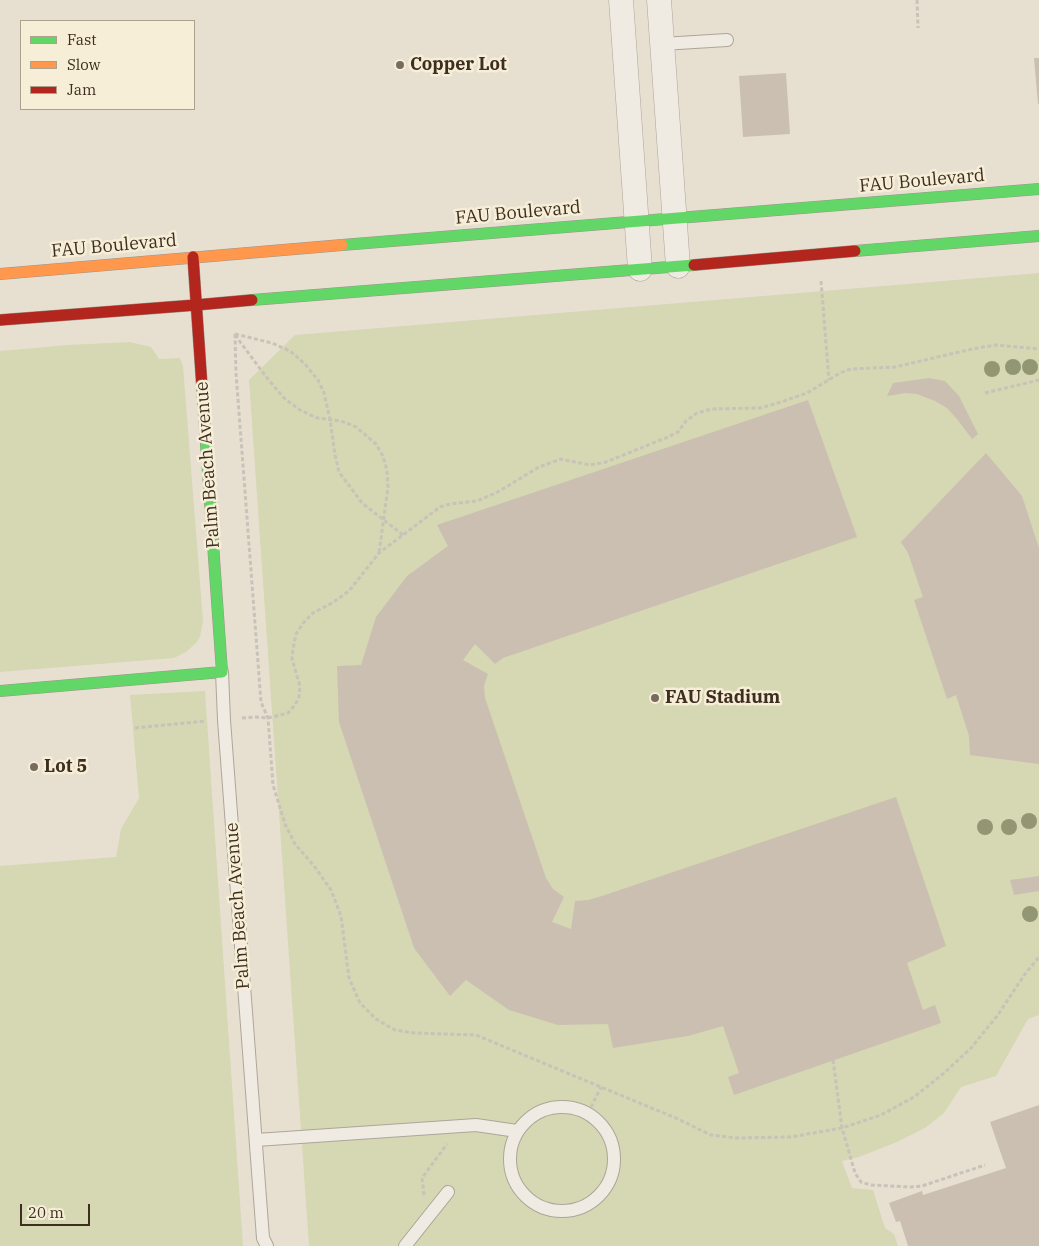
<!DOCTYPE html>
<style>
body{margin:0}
#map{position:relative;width:1039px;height:1246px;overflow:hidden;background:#e7e0d1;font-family:"IBM Plex Serif",serif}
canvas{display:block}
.legend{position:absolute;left:20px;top:20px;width:175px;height:90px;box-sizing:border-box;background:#f7eed8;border:1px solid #ada18e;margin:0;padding:6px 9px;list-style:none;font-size:15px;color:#3d2e20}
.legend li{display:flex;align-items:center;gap:10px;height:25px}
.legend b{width:25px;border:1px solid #ada18e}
.scale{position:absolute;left:20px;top:1204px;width:70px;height:22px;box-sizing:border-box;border:2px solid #3d2e20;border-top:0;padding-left:6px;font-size:15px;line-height:18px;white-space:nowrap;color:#3d2e20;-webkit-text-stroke:4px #f7eed8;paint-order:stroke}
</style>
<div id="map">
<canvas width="1039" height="1246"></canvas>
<ul class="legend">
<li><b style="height:6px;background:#63d668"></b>Fast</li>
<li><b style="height:6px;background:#ff974d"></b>Slow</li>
<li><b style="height:6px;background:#b3261e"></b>Jam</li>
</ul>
<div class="scale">20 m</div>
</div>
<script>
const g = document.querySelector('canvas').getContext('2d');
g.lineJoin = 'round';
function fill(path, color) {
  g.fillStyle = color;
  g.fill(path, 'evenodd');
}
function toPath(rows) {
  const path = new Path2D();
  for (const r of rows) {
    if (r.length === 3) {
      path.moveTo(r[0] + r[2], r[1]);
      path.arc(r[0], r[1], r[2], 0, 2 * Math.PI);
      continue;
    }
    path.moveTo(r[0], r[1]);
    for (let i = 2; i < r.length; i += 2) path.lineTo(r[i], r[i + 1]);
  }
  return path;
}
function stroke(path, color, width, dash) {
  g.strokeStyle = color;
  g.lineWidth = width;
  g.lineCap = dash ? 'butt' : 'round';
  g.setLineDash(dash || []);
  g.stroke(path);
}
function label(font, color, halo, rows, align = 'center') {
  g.font = font + ' "IBM Plex Serif",serif';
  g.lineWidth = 5;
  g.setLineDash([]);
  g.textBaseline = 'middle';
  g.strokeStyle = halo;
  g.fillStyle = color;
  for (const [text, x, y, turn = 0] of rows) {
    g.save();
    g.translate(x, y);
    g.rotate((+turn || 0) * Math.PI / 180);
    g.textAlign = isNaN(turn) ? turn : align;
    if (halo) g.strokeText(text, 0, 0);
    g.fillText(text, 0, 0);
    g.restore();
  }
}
fill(toPath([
 [1039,273,1039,1015,1028,1019,996,1076,961,1087,944,1113,925,1128,897,1142,859,1157,842,1161,852,1188,873,1190,885,1228,894,1234,898,1246,309,1246,249,380,295,335],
 [130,342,151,347,159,359,180,358,183,366,203,621,200,637,196,643,186,652,174,658,0,672,0,351,68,345],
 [205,691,243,1246,0,1246,0,866,116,857,121,829,139,798,130,695]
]), '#d6d7b3');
fill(toPath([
 [1034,58,1039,58,1039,104,1038,104],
 [786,73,790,134,743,137,739,76],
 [929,378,945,381,959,396,978,434,972,439,957,419,947,408,935,401,917,394,906,393,887,396,893,383],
 [808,400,857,537,503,658,495,664,475,644,463,660,488,674,484,686,485,698,546,878,553,889,564,897,552,922,571,929,575,901,588,900,599,897,896,797,946,946,907,963,923,1010,935,1005,941,1023,734,1095,728,1077,739,1073,723,1026,688,1036,613,1048,608,1024,558,1025,509,1010,466,980,450,996,414,948,339,722,337,666,361,665,376,617,407,576,448,546,437,525],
 [986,453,1022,496,1039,548,1039,764,970,755,969,736,956,695,947,699,914,600,923,597,908,553,901,542],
 [1039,876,1039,891,1014,895,1010,880],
 [1039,1105,1039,1246,908,1246,900,1221,896,1222,889,1203,922,1191,923,1195,1006,1168,990,1122]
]), '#cbbfb2');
const lane = toPath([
 [662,44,727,40],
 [222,672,224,720,263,1238,267,1246],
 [562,1159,52],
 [256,1140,476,1125,517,1131],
 [405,1246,448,1192]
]);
const street = toPath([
 [621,0,640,269],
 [659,0,678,266]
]);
const fast = toPath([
 [342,245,1039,189],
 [855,251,1039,236],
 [252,300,694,265],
 [0,691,222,672,202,387]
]);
const slow = toPath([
 [0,274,342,245]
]);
const jam = toPath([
 [193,257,202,387],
 [694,265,855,251],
 [0,320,196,305,252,300]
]);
stroke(lane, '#ada599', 14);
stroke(street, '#ada599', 25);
stroke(fast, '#9c958a', 12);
stroke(slow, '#9c958a', 12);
stroke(jam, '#9c958a', 12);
stroke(toPath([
 [917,0,918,28],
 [821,281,829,380],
 [235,334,236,373,261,702,268,718,273,785,285,824,295,844,314,866,331,890,341,916,349,978,360,1003,376,1019,395,1030,414,1033,476,1035,678,1119,711,1135,736,1138,791,1137,842,1128,881,1115,914,1097,943,1074,971,1048,997,1016,1025,974,1039,957],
 [235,334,272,343,290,351,305,364,318,380,324,393,330,419,335,455,339,472,362,503,403,535],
 [235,335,267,378,285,399,300,410,317,418,341,421,356,427,376,444,383,456,387,471,388,487,379,553],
 [985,393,1039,380],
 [242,718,256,717,268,718,288,713,295,705,299,697,300,686,292,659,293,649,296,634,304,622,313,613,332,603,349,591,379,553,440,507,450,504,477,501,496,493,539,467,561,459,590,465,606,462,668,437,678,432,686,421,697,413,712,409,760,408,778,403,807,393,840,373,851,369,895,367,972,349,996,345,1039,349],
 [135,728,206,721],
 [833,1060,842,1128,855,1173,861,1182,871,1185,910,1187,922,1186,985,1165],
 [588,1113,601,1087],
 [424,1195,422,1178,447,1144]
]), '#c8c2b9', 3, [4, 2.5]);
stroke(lane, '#efebe3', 12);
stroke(street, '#efebe3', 24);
stroke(fast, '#63d668', 11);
stroke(slow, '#ff974d', 11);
stroke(jam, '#b3261e', 11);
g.fillStyle = '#929673';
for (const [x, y] of [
 [1013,367],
 [1030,367],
 [992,369],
 [1029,821],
 [985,827],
 [1009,827],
 [1030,914]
]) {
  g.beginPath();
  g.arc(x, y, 8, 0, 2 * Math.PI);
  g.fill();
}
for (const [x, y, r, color] of [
 [400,65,5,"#786c5e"],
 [655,698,5,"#786c5e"],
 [34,767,5,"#786c5e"]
]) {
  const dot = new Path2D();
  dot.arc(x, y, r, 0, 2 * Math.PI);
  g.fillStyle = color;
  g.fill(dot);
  stroke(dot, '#f7eed8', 2);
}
label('bold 18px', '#3d2e20', '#f7eed8', [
 ["Copper Lot",410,65],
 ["FAU Stadium",665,698],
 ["Lot 5",44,767]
], 'left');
label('18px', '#3d2e20', '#f7eed8', [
 ["FAU Boulevard",922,181,-5],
 ["FAU Boulevard",518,213,-5],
 ["FAU Boulevard",114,246,-5],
 ["Palm Beach Avenue",208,465,-94],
 ["Palm Beach Avenue",238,906,-94]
]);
</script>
